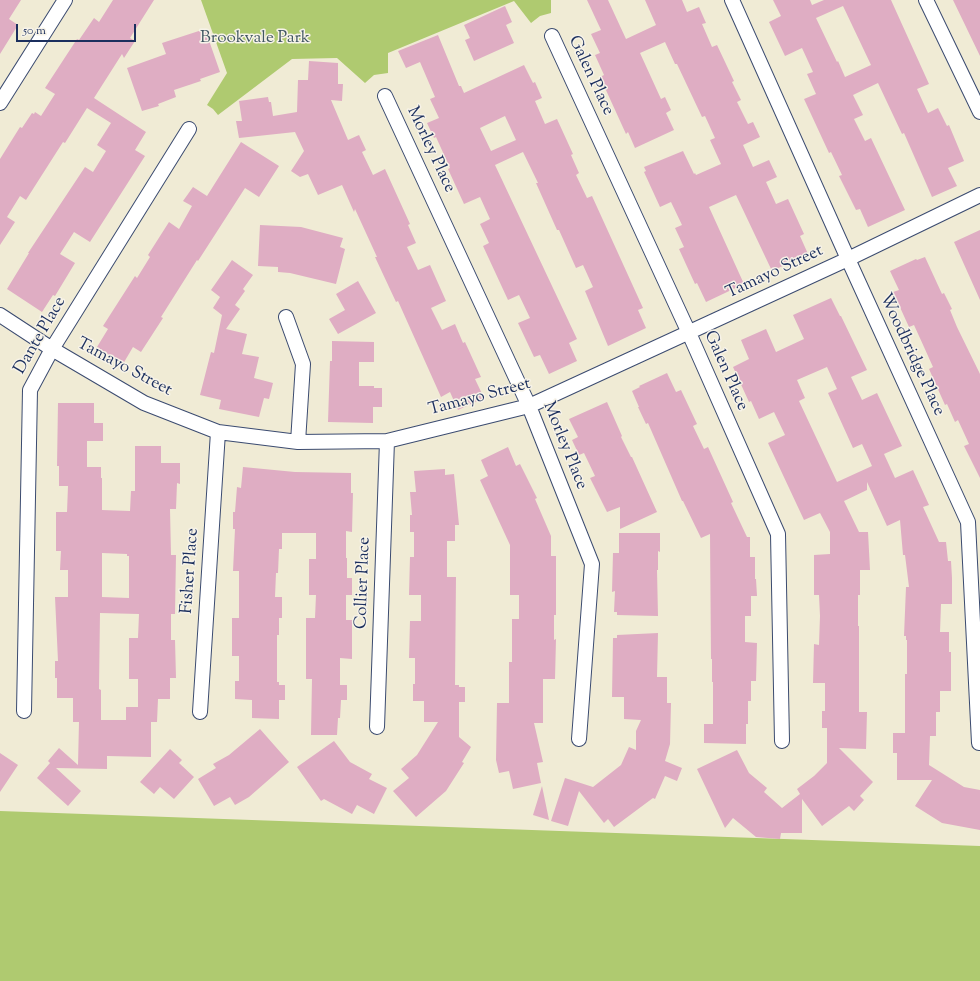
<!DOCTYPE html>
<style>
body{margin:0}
#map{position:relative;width:980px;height:981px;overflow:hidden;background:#f0ebd5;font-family:"Sorts Mill Goudy",serif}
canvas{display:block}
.scale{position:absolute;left:16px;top:24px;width:120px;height:18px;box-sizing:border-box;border:2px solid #1b2f5e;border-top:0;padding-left:5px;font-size:12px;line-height:14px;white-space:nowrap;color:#1b2f5e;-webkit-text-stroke:3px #f7f3e8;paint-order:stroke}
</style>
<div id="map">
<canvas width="980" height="981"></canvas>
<div class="scale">50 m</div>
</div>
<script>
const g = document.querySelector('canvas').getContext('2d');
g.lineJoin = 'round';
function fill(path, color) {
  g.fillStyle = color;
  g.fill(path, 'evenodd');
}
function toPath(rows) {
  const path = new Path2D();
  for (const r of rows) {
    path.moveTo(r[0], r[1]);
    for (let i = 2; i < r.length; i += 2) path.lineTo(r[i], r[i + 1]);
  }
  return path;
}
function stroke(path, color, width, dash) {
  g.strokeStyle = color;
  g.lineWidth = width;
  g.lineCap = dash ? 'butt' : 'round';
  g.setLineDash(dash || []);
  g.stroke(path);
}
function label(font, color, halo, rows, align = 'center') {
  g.font = font + ' "Sorts Mill Goudy",serif';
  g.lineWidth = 3;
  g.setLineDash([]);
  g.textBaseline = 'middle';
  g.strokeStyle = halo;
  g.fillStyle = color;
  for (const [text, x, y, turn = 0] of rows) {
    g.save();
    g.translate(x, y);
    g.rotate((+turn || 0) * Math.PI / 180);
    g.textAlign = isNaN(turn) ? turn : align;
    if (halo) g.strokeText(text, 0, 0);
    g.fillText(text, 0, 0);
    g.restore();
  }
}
fill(toPath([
 [201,0,551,0,551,13,540,16,531,23,514,1,388,53,388,73,374,75,365,83,337,58,292,59,218,115,213,109,207,105,227,73],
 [0,811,980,846,980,981,0,981]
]), '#afca70');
fill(toPath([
 [0,0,21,0,9,19,18,25,0,54],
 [113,0,154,0,130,38,135,41,124,58,122,54,94,98,146,132,135,150,145,156,90,242,74,232,60,254,75,263,55,296,53,295,42,312,7,289,29,253,28,253,85,167,93,172,106,151,97,145,111,123,87,108,65,143,63,142,26,200,20,196,7,217,15,222,0,245,0,159,20,127,22,128,32,113,34,114,35,112,41,116,55,94,45,88,77,39,79,40,94,18,99,22],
 [587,0,608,0,626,39,656,25,645,0,682,0,687,12,699,7,706,23,702,24,712,47,717,45,734,81,732,82,741,100,737,102,748,124,753,122,760,137,743,145,753,167,769,160,777,177,766,182,776,204,788,199,804,234,800,236,808,254,772,271,736,195,709,207,744,284,706,302,697,283,695,284,679,249,684,247,675,228,682,225,671,202,660,207,644,172,646,171,644,167,683,151,694,174,695,173,696,175,721,164,710,140,715,138,705,116,702,117,677,64,675,64,665,42,640,53,661,99,665,97,671,110,666,113,674,130,635,148,628,132,626,134,600,77,604,75,595,55,600,53,591,34,601,30],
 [773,0,810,0,812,5,824,0,891,0,929,84,917,89,928,113,938,108,947,126,949,125,964,161,948,168,957,186,932,197,904,133,902,134,878,83,853,95,863,115,854,119,865,141,871,138,905,210,868,227,860,209,856,210,839,176,842,175,831,152,829,153,804,99,816,94,807,74,813,72,802,48,785,56,769,22,781,16],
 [843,6,871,65,845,77,838,61,837,62,816,18],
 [953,0,980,0,980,56],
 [505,6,512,22,506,25,514,43,474,61,465,40,470,38,464,25],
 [205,29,220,72,200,79,201,81,174,90,176,97,158,104,159,106,142,111,127,68,166,54,162,43],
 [438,35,459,86,461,86,464,93,524,65,533,83,535,82,542,98,535,101,545,124,557,119,573,154,571,155,579,173,576,175,587,198,592,196,643,308,638,310,646,328,608,346,585,291,593,287,583,265,576,268,559,230,557,230,536,183,538,183,523,152,495,165,577,339,569,343,577,361,549,374,540,355,534,357,518,323,530,318,519,295,508,300,483,246,489,243,480,224,490,219,480,197,464,204,448,169,450,168,436,137,434,138,427,123,439,118,430,99,435,97,420,62,406,68,398,51],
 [505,116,516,140,491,151,480,128],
 [309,61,338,63,338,84,343,84,342,101,331,100,348,140,359,135,366,150,362,152,373,175,385,169,410,224,408,225,416,243,407,247,418,270,430,265,446,301,431,308,442,330,455,324,463,343,465,342,481,377,475,379,484,398,458,410,450,392,441,397,398,301,396,302,375,257,377,257,355,209,354,212,342,185,318,195,308,174,300,177,291,171,304,151,295,132,239,138,236,121,242,121,239,101,268,97,269,102,271,102,273,116,297,112,298,80,308,80],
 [241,142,279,166,259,197,245,188,198,261,197,260,161,317,163,318,141,352,133,347,123,364,97,347,108,329,103,326,135,276,137,278,150,257,148,255,169,222,179,229,192,206,183,201,193,187,207,196],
 [260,225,301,227,343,238,340,247,345,249,336,284,290,273,278,272,278,267,258,266],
 [980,230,980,300,954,242],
 [925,257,942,294,944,293,952,309,950,310,957,327,980,374,980,478,964,446,969,444,958,420,955,422,947,404,945,405,929,369,933,367,924,347,914,325,909,327,893,292,899,290,890,271,916,259,917,260],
 [232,260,253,275,243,289,245,291,235,305,240,309,226,329,247,334,242,354,259,357,254,378,273,383,269,399,264,398,259,417,219,409,221,400,200,395,211,352,214,353,222,315,213,308,220,297,211,290],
 [358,281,376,313,338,334,329,319,345,310,336,294],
 [831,298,840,316,841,316,867,370,851,377,862,400,877,393,902,446,884,454,895,478,913,470,929,505,923,507,939,542,946,542,948,561,951,561,952,578,952,604,941,604,940,632,949,632,949,652,951,652,951,691,940,691,940,712,936,712,936,736,930,736,929,765,964,787,980,790,980,830,942,823,915,806,932,780,897,780,897,753,893,753,893,733,905,733,905,674,907,674,907,640,906,640,906,636,904,636,906,587,909,587,905,555,903,555,900,520,887,526,867,482,867,490,844,501,859,532,868,532,870,570,860,570,860,595,858,595,858,626,859,626,859,712,867,712,866,749,839,748,873,782,860,796,864,800,854,811,849,806,822,826,802,799,802,833,781,833,780,839,756,837,733,818,725,828,697,769,737,750,749,773,767,788,764,792,782,808,800,794,797,789,814,776,827,763,827,728,822,728,822,711,825,711,825,683,813,683,814,644,819,645,820,616,819,595,814,595,814,555,830,554,830,532,820,513,804,520,768,443,785,435,774,412,759,419,751,401,749,402,733,367,749,359,741,340,766,329,776,352,804,339,793,315],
 [827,367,837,389,828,393,853,448,862,444,872,466,837,482,799,401,805,398,797,380],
 [332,341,374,342,374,362,359,362,359,386,374,386,374,388,382,388,382,407,373,407,373,423,328,422,330,361,332,361],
 [667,373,676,392,681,390,697,424,693,426,704,449,708,447,733,502,731,503,747,537,750,537,750,557,755,557,755,579,756,579,757,596,751,596,751,616,745,616,745,642,757,643,756,681,751,681,751,701,748,701,748,724,746,724,746,744,704,743,704,724,713,724,713,682,712,682,712,659,711,659,710,534,701,538,683,501,682,501,648,423,646,424,638,407,639,407,632,391,640,387,639,386],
 [607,402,622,436,621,437,631,457,632,457,657,512,620,529,620,507,607,512,590,478,595,476,584,453,579,455,572,440,578,437,569,419],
 [58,403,94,403,94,423,103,423,103,441,87,441,87,467,101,467,101,478,102,478,102,510,130,511,131,491,135,491,135,446,161,446,161,463,180,463,180,484,177,483,176,509,170,509,171,555,176,555,175,614,171,614,171,640,175,640,176,678,170,678,170,699,158,699,157,722,151,722,151,757,107,756,107,769,56,768,81,791,68,806,37,778,50,763,52,765,48,761,59,748,78,765,79,722,73,722,73,698,57,698,57,678,55,678,55,661,58,661,55,597,68,597,68,570,60,570,61,551,56,551,56,512,67,512,68,486,59,486,59,466,57,466],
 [102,553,127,554,127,556,129,556,129,598,102,597],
 [100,613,139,614,138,638,129,638,129,679,138,679,138,707,126,707,126,720,101,720,101,690,99,689],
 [508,447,516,466,520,464,537,498,535,499,551,536,551,556,556,556,556,615,554,615,554,640,556,639,555,679,543,679,543,723,534,723,543,762,537,763,541,783,513,789,509,771,499,773,496,760,497,703,509,703,509,662,512,662,512,619,519,619,519,595,510,595,510,545,480,480,488,476,481,460],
 [243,467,295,472,351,473,351,493,353,493,352,532,346,531,346,558,347,558,347,578,352,578,352,595,346,595,346,620,352,620,352,659,340,658,340,685,347,685,347,700,341,700,340,718,338,718,337,735,311,735,312,679,306,679,306,618,315,618,316,595,309,595,309,559,316,559,316,533,282,533,282,549,279,549,278,573,276,573,275,597,282,597,282,618,279,618,279,635,277,635,277,682,279,682,279,685,285,685,285,700,279,700,279,719,252,718,252,700,235,699,235,681,239,681,239,656,232,656,232,618,239,618,239,571,233,571,235,529,233,529,233,512,235,512,237,487,241,488],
 [445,469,445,475,454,474,459,525,455,525,455,541,447,541,447,577,456,577,455,685,459,685,459,687,465,687,465,702,459,702,459,737,471,747,462,762,464,763,446,791,416,817,393,791,409,778,401,769,417,755,438,722,424,722,424,701,413,701,413,684,415,684,415,658,409,658,410,621,421,621,421,595,409,595,410,557,414,557,414,532,410,532,410,515,412,515,410,492,416,492,414,471],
 [619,533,660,533,660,552,658,551,658,570,657,570,658,616,617,615,617,612,614,612,615,591,612,592,613,553,619,553],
 [658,633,657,677,667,677,667,703,671,703,670,744,665,761,682,768,677,781,665,776,655,799,653,798,614,827,608,819,604,823,579,791,568,826,551,821,565,778,593,787,621,765,629,747,636,750,636,731,641,720,624,719,624,697,612,697,613,638,617,638,617,635],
 [260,729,289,762,249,797,235,805,230,797,214,806,198,779,216,768,213,764,229,755],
 [334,741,350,762,372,774,369,779,387,788,374,814,357,805,352,814,324,799,321,801,297,767],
 [170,749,182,760,179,763,194,777,174,799,160,787,154,794,140,782],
 [0,753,18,765,0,792],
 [542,786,549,820,533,815]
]), '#dfadc3');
const street = toPath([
 [732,0,848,259,968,522,979,743],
 [926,0,980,112],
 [552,36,689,333,778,534,782,741],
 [385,96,529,406,592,564,579,739],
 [0,103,65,0],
 [0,315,52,349,144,403,218,432,298,442,387,441,529,406,848,259,980,195],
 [286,317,303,364,298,442],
 [24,711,30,390,52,349,189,129],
 [200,712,218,432],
 [377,727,387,441]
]);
stroke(street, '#3b4b70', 16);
stroke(street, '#fff', 14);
label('17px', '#405662', '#f7f3e8', [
 ["Brookvale Park",255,39]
]);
label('17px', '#1b2f5e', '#f7f3e8', [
 ["Galen Place",590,76,65],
 ["Morley Place",430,150,65],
 ["Tamayo Street",775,273,-25],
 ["Dante Place",41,336,-60],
 ["Woodbridge Place",911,355,65],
 ["Tamayo Street",124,368,28],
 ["Galen Place",725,371,66],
 ["Tamayo Street",480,398,-15],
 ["Morley Place",564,446,68],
 ["Fisher Place",191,571,-86],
 ["Collier Place",364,583,-88]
]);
</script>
